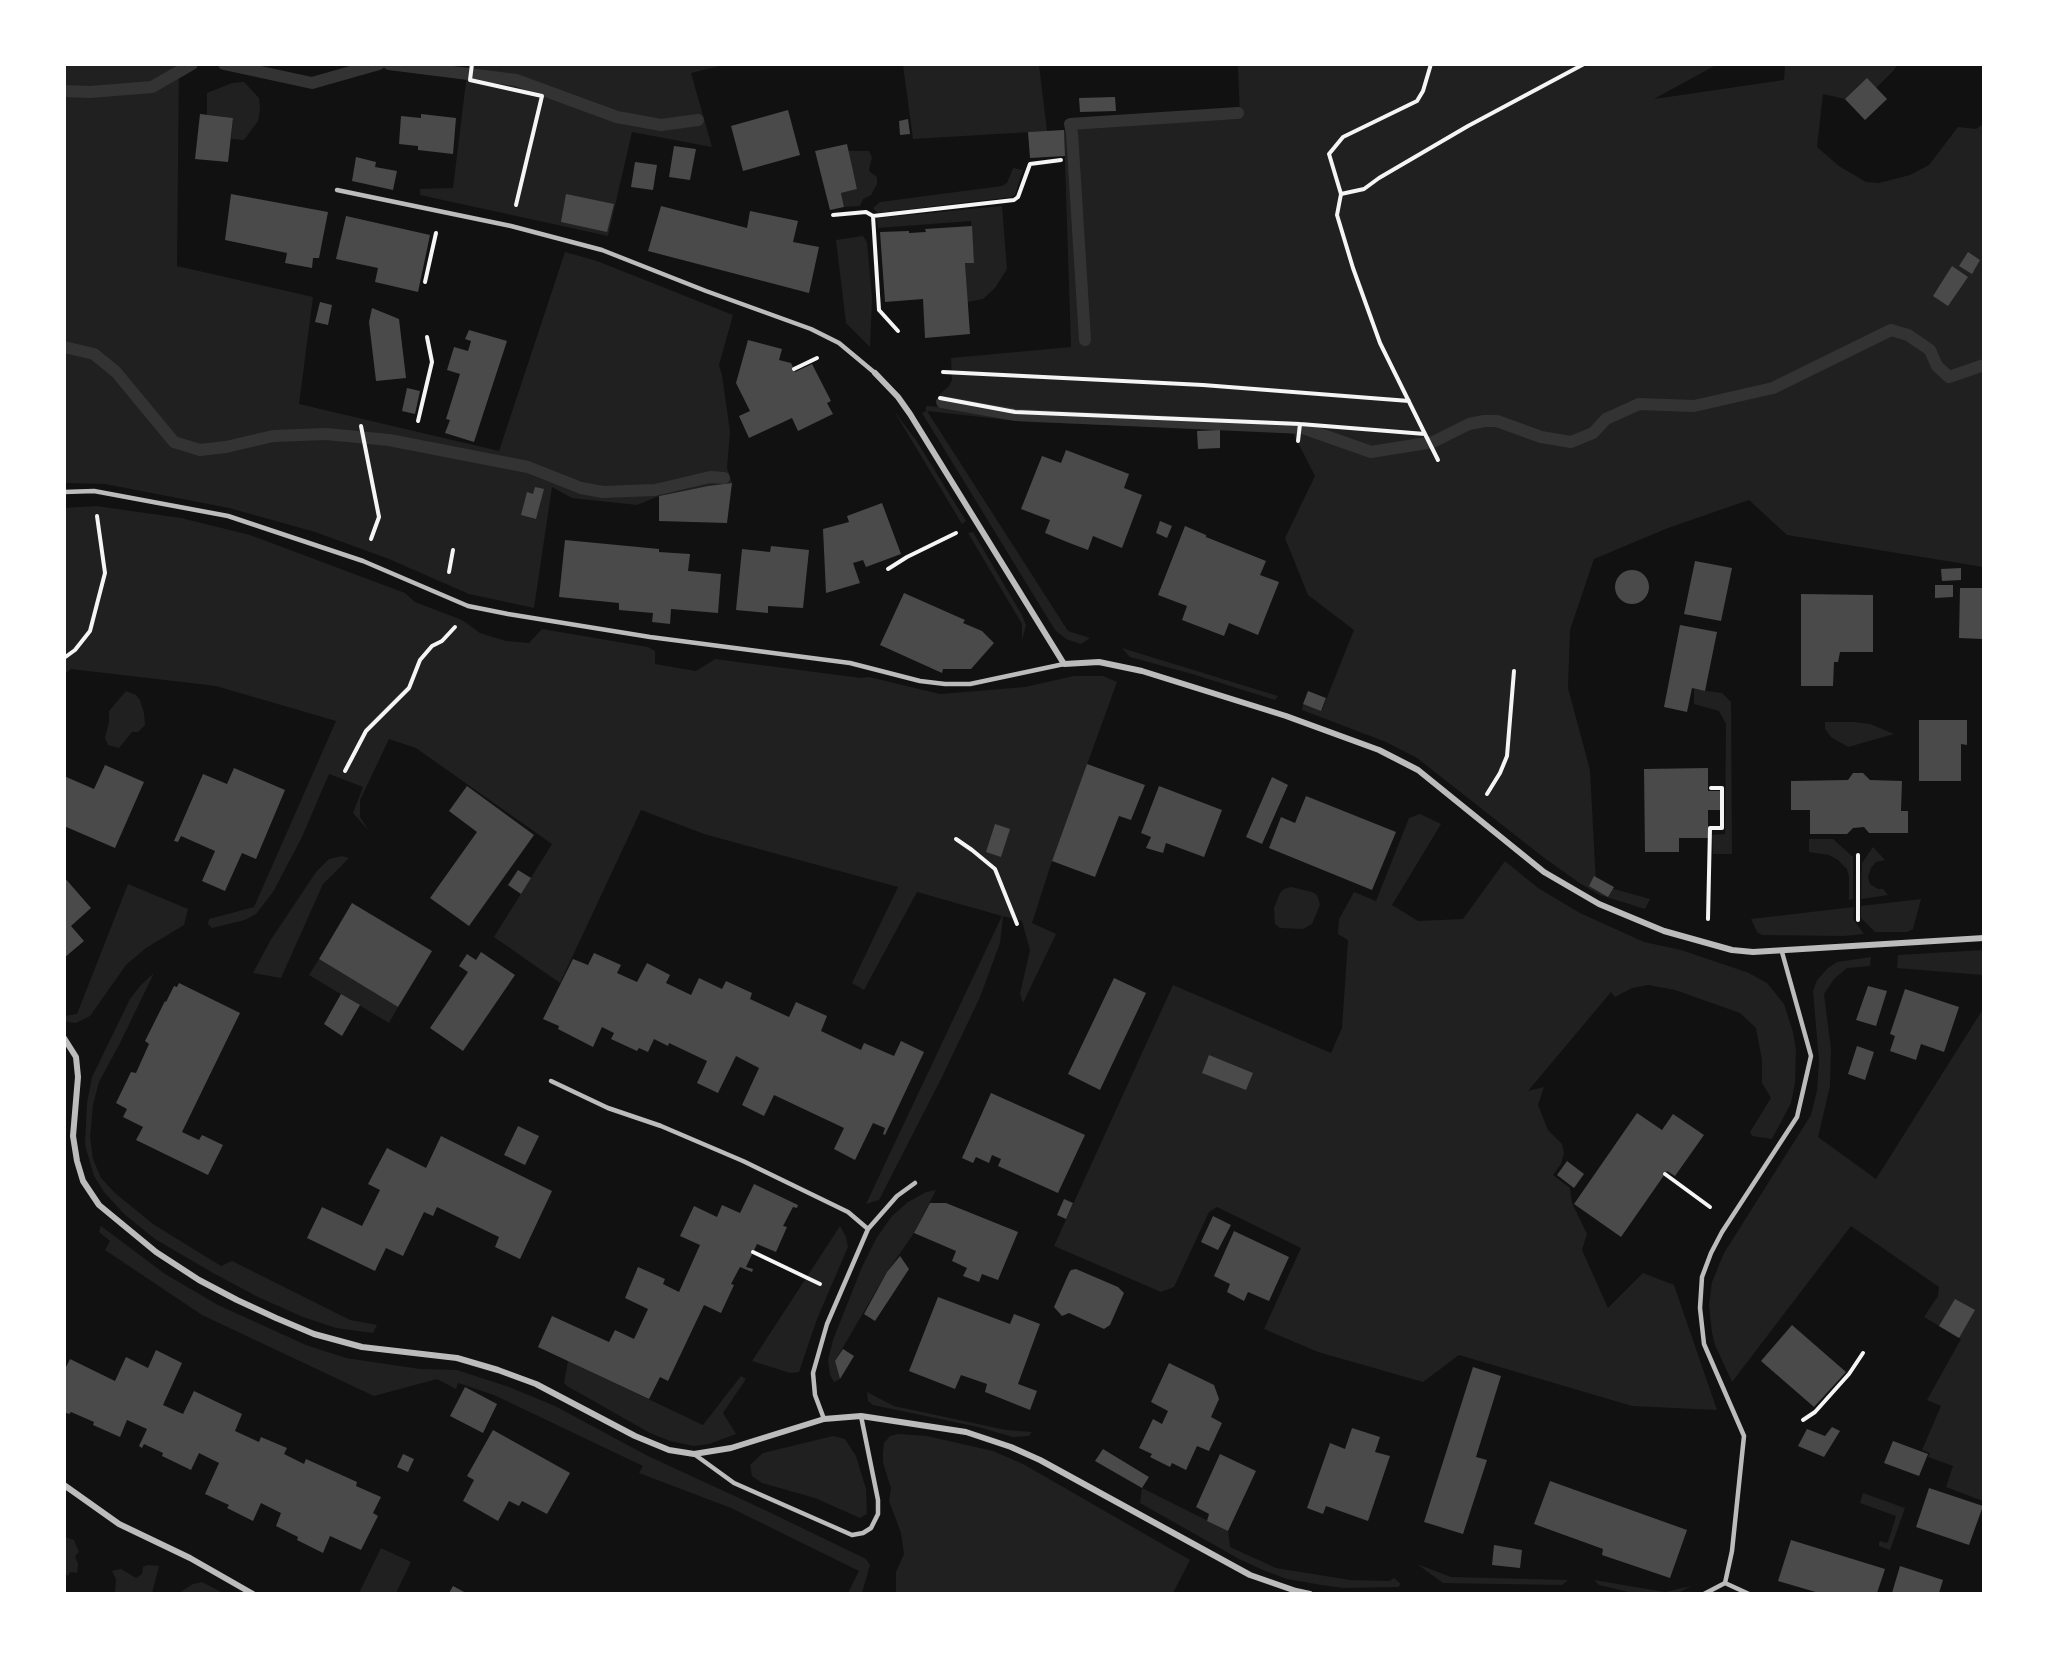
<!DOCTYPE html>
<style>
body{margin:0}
#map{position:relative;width:2048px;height:1658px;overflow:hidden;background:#111;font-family:Inter,sans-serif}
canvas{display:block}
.frame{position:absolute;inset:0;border:66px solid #fff;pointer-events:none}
</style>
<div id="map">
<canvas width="2048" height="1658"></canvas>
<div class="frame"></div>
</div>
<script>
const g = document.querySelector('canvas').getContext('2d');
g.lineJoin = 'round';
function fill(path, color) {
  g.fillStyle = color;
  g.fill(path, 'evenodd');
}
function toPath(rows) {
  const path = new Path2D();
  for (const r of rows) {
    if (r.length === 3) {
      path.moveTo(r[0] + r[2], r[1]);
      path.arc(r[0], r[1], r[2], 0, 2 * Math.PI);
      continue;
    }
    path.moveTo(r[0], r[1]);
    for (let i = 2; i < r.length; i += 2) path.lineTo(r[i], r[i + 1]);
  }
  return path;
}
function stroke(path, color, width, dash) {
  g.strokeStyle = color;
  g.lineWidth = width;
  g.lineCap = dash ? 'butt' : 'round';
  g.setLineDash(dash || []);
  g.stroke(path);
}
fill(toPath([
 [65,65,179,65,177,266,313,297,299,404,499,451,565,252,597,261,733,315,719,365,722,375,730,432,727,468,732,483,708,486,659,496,637,505,572,498,552,487,534,608,469,594,389,559,315,532,229,508,105,484,65,483],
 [462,65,724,65,691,73,712,147,632,132,608,236,420,195,420,189,453,188,468,66],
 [903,65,1039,65,1047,131,913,139],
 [1238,65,1716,65,1654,99,1784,80,1785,65,1897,65,1894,70,1876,88,1887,99,1865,120,1845,99,1823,94,1817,147,1839,166,1866,182,1879,183,1910,175,1929,165,1958,127,1976,129,1983,124,1983,567,1787,535,1749,500,1668,528,1594,559,1570,630,1568,688,1590,770,1596,884,1650,899,1645,909,1600,895,1581,884,1543,857,1417,758,1386,742,1302,710,1303,704,1322,710,1354,630,1308,595,1285,538,1315,476,1292,431,1026,422,927,411,1068,631,1090,638,1081,644,1066,639,1055,630,922,413,926,411,926,406,941,407,940,394,949,386,952,380,951,358,1071,347,1064,130,1079,127,1240,119],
 [244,82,259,98,260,110,258,121,244,140,231,139,233,118,207,115,207,93,232,83],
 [848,151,869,151,872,158,869,169,870,172,877,177,877,184,871,195,863,199,860,206,844,207,841,193,857,189],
 [1013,168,1023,170,1015,195,1012,197,878,213,873,208,880,202,1002,186,1007,183],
 [1002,206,1007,269,995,288,983,299,967,302,965,263,974,262,971,221,878,228,877,218],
 [863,236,867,242,872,298,870,347,846,323,836,240],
 [894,411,916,440,966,521,962,524],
 [96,506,181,518,250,535,405,593,415,602,462,620,480,633,506,641,529,643,542,629,648,647,655,651,655,664,696,671,715,659,861,678,869,677,940,694,1025,687,1074,676,1103,676,1117,682,1052,861,1032,923,1056,934,1023,1003,1020,994,1030,950,1022,921,1003,916,1000,943,980,997,942,1077,879,1200,866,1204,1002,916,917,892,864,990,852,983,898,887,704,834,641,810,560,983,494,937,552,844,416,748,389,739,360,800,360,817,369,831,353,813,363,787,329,774,302,837,273,892,256,914,245,920,212,928,208,924,209,919,254,907,336,721,216,686,71,669,65,674,65,508],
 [973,532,1022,615,1026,625,1022,640,1022,624,968,533],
 [1122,648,1278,696,1275,700,1192,674,1130,657],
 [1694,689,1722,693,1731,702,1732,854,1713,854,1712,835,1725,834,1726,724,1719,711,1694,704],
 [126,691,136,695,140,700,144,713,145,725,138,732,132,732,119,748,108,745,105,738,109,722,109,711],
 [1825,722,1854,722,1870,724,1894,734,1848,747,1831,737,1825,729],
 [1420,814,1441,824,1392,905,1418,921,1463,919,1505,861,1538,888,1580,913,1644,942,1681,950,1749,973,1767,983,1784,1004,1793,1032,1796,1050,1795,1083,1791,1103,1772,1139,1752,1136,1750,1132,1771,1098,1762,1083,1762,1060,1756,1028,1740,1013,1675,990,1648,985,1632,988,1615,997,1611,992,1528,1091,1544,1087,1538,1105,1548,1130,1562,1144,1564,1153,1561,1164,1553,1175,1570,1188,1572,1203,1587,1234,1582,1250,1608,1308,1643,1273,1674,1285,1717,1410,1632,1406,1459,1355,1423,1382,1318,1352,1264,1329,1301,1248,1217,1207,1209,1212,1174,1287,1161,1292,1054,1246,1173,985,1331,1053,1342,1028,1348,940,1338,934,1339,919,1354,892,1376,901,1409,818],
 [1809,839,1833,839,1853,857,1853,899,1849,900,1849,877,1847,869,1838,860,1829,855,1809,852],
 [1873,847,1885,860,1876,862,1871,868,1868,877,1870,884,1878,889,1883,889,1888,895,1861,899,1862,863],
 [342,856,349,858,323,884,281,978,253,973,270,941,316,872,329,859],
 [128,884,188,909,184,925,146,948,126,965,90,1016,76,1023,68,1022,65,1020,65,1016,77,1014],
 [1291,887,1312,892,1317,895,1320,905,1312,924,1303,929,1280,928,1275,924,1274,908,1280,893,1284,889],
 [1921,899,1913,929,1907,932,1875,932,1861,918,1861,906],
 [1854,907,1853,919,1864,934,1844,936,1762,935,1757,932,1751,919],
 [1983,950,1983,975,1897,968,1898,955],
 [1871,957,1870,966,1847,968,1834,979,1824,994,1831,1049,1830,1086,1818,1137,1876,1179,1983,1009,1983,1501,1946,1487,1953,1466,1928,1457,1930,1453,1922,1450,1941,1406,1927,1400,1961,1339,1924,1317,1938,1296,1939,1287,1851,1226,1732,1382,1715,1345,1712,1333,1709,1305,1712,1282,1724,1253,1811,1115,1817,1091,1819,1061,1813,991,1817,980,1828,968,1837,962],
 [319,959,398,1007,389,1023,309,975],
 [154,973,120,1043,99,1082,93,1105,90,1137,93,1159,101,1178,115,1193,153,1224,221,1266,232,1261,350,1320,377,1325,373,1333,336,1328,303,1317,258,1297,213,1273,155,1239,124,1214,104,1192,94,1176,85,1145,87,1103,92,1077,130,999,140,986],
 [936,1190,914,1233,887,1272,835,1361,840,1379,834,1382,830,1375,828,1360,833,1340,862,1267,877,1237,892,1216,908,1202,926,1192],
 [101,1226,165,1274,218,1305,306,1345,346,1358,420,1369,457,1370,509,1387,555,1406,648,1456,767,1511,866,1559,870,1565,862,1593,848,1593,859,1571,731,1508,639,1473,643,1466,494,1395,458,1383,456,1389,437,1379,374,1396,202,1315,105,1250,110,1241,99,1232],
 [840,1226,846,1237,848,1247,817,1319,799,1372,790,1373,752,1361],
 [568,1361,703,1425,741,1376,746,1379,723,1413,736,1434,709,1444,694,1446,670,1441,650,1433,567,1386,564,1383],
 [867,1392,894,1406,1006,1430,1032,1432,1029,1436,1013,1437,978,1427,873,1405,868,1401],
 [898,1434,927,1436,993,1451,1023,1464,1190,1560,1173,1593,896,1593,896,1572,904,1554,901,1533,889,1501,891,1488,883,1463,883,1452,884,1443,890,1436],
 [833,1436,845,1439,856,1456,866,1489,867,1514,860,1518,815,1498,762,1483,752,1476,750,1465,763,1453],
 [1142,1488,1228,1531,1230,1547,1276,1568,1350,1580,1389,1581,1394,1578,1401,1584,1398,1587,1344,1588,1321,1585,1287,1579,1263,1570,1239,1559,1140,1503],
 [1863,1493,1905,1508,1890,1550,1879,1546,1879,1543,1880,1541,1886,1543,1888,1542,1896,1516,1860,1503],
 [65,1537,74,1540,79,1552,75,1556,78,1564,77,1573,70,1572,68,1576,65,1574],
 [381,1548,411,1562,396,1593,359,1593],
 [1417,1564,1451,1577,1568,1580,1562,1585,1443,1583],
 [147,1565,159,1566,152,1593,115,1593,116,1579,112,1571,121,1569,136,1578,142,1574,143,1567],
 [1594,1580,1665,1592,1691,1586,1678,1593,1633,1593,1599,1585],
 [202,1582,223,1593,179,1593,193,1584]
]), '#202020');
stroke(toPath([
 [224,64,312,83,379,64],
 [389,64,516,80,617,117,661,125,698,120],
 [64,91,90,92,152,87,192,64],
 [1085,340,1072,133,1070,124,1238,113],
 [64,347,94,354,116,372,174,442,200,450,226,447,273,436,326,434,389,440,528,467,581,488,603,492,655,490,710,477,724,478],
 [942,402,1016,415,1303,428,1371,452,1433,442,1469,424,1484,421,1497,421,1541,437,1571,442,1593,433,1606,419,1639,404,1694,406,1773,388,1891,330,1908,335,1930,350,1937,366,1949,377,1984,365]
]), '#333', 12);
fill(toPath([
 [1867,78,1887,99,1865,120,1845,99],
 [1115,97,1116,111,1080,112,1079,98],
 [788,110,800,155,743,171,731,126],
 [200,114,233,118,228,162,195,159],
 [421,114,456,118,453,154,418,150,418,146,399,144,401,116,421,118],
 [908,119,910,134,900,135,899,121],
 [1064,130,1065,156,1030,158,1028,132],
 [847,144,857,189,841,193,844,207,830,210,815,151],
 [674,146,696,149,690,180,669,177],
 [356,157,376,162,375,167,397,171,393,190,352,181],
 [635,162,657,165,653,190,631,187],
 [231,194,328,212,319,258,313,258,312,268,285,263,287,253,225,240],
 [566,194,614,204,607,232,561,222],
 [661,206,747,228,750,211,798,221,793,242,819,247,809,293,648,251],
 [346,216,430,235,418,292,375,282,378,268,336,259],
 [972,226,974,263,965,263,970,334,925,338,923,299,885,302,880,232,909,231,909,233,926,232,925,229],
 [1968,252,1980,260,1972,274,1959,266],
 [1952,266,1968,277,1948,306,1933,296],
 [320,302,332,305,328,325,315,322],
 [372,308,399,319,406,378,376,381,369,322],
 [469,330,507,341,474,442,445,433,450,420,446,419,460,374,447,370,454,347,468,351,471,341,465,339],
 [748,340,782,349,779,360,791,363,795,372,812,364,831,401,827,403,833,414,798,431,792,418,749,438,739,416,750,411,736,383],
 [407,388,420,391,415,414,402,411],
 [1220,430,1220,448,1198,449,1197,431],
 [1066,450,1129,474,1124,488,1142,495,1122,548,1093,536,1088,550,1067,542,1045,533,1050,520,1021,509,1042,456,1061,463],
 [732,483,727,523,659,521,659,496,708,486],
 [535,487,544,489,536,519,521,515,527,492,533,494],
 [882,503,901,554,866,567,863,560,853,563,860,583,826,593,823,529,849,522,847,516],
 [1160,521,1172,526,1167,538,1156,533],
 [1185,526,1206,535,1206,537,1266,561,1260,575,1279,582,1258,635,1229,623,1224,636,1182,620,1187,606,1158,595],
 [565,540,659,549,659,552,690,554,688,571,721,574,718,613,671,609,670,624,652,622,653,613,619,610,619,603,559,597],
 [771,546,809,550,803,608,768,606,768,613,736,610,742,549,770,552],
 [1695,561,1732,568,1721,621,1684,614],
 [1961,568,1961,580,1942,581,1941,569],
 [1632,587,17],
 [1935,585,1953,585,1953,597,1935,598],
 [1960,588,1983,588,1983,639,1959,638],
 [904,593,965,620,963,623,982,631,994,643,971,669,943,669,942,673,880,645],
 [1801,594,1873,595,1873,652,1840,652,1838,662,1834,662,1833,686,1801,686],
 [1680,625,1717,632,1705,691,1692,688,1687,712,1664,707],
 [1308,691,1326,698,1321,711,1303,704],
 [1919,720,1967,720,1967,745,1961,744,1961,781,1919,781],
 [1087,764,1145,785,1131,820,1119,816,1095,877,1052,861],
 [105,765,144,782,115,848,64,826,64,776,94,789],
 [234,768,285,790,256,859,242,853,225,891,202,881,215,851,181,836,178,842,174,841,203,774,227,784],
 [1708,768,1708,791,1721,791,1722,810,1708,810,1708,838,1679,838,1679,852,1645,852,1644,769],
 [1853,773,1863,773,1870,780,1902,781,1901,811,1908,811,1908,833,1869,833,1864,827,1853,828,1847,834,1810,834,1810,810,1791,810,1791,781,1848,780],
 [1272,777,1288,785,1262,844,1246,837],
 [467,786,534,835,469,926,430,898,477,832,449,811],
 [1159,786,1222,810,1204,857,1166,843,1163,853,1146,848,1151,837,1141,833],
 [1306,796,1396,832,1372,890,1269,848,1281,817,1295,823],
 [995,824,1010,829,1001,857,986,852],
 [518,870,531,878,521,894,508,885],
 [1594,876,1614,887,1608,897,1589,886],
 [64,877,91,908,71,926,84,941,64,958],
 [352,903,432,951,398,1007,319,959],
 [481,952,515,975,463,1051,430,1028,468,972,459,966,467,954,476,960],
 [594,953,621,965,617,973,637,982,647,963,670,975,666,983,691,995,699,978,722,989,726,981,752,993,750,999,789,1017,796,1002,827,1016,821,1031,861,1050,864,1043,894,1056,901,1041,924,1052,885,1135,883,1134,885,1128,873,1123,855,1160,834,1149,844,1128,774,1095,764,1116,742,1105,759,1068,736,1056,718,1093,697,1083,707,1061,669,1043,668,1046,654,1039,648,1052,639,1048,637,1051,611,1039,614,1033,602,1027,593,1047,558,1029,559,1026,543,1019,573,959,588,965],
 [1114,978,1146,993,1100,1090,1068,1074],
 [179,983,240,1013,182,1132,199,1140,202,1135,223,1145,208,1175,136,1140,143,1127,123,1117,127,1109,116,1103,131,1072,136,1073,149,1044,145,1041,165,1001,166,1002,174,986,177,987],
 [1868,986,1887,991,1876,1026,1856,1020],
 [1905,989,1959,1007,1944,1052,1921,1044,1916,1060,1890,1051,1895,1036,1890,1034],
 [341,994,360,1005,342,1036,324,1024],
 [1857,1046,1874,1052,1865,1080,1848,1074],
 [1209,1055,1253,1073,1246,1090,1202,1073],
 [991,1093,1085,1135,1058,1193,998,1166,1001,1159,992,1155,989,1163,976,1157,973,1163,962,1158],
 [1637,1113,1662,1130,1673,1114,1704,1135,1675,1176,1667,1171,1621,1237,1574,1204],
 [518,1126,539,1136,525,1165,504,1155],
 [441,1136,552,1191,520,1259,495,1247,499,1237,437,1207,433,1216,424,1212,403,1256,386,1248,375,1271,307,1238,322,1207,362,1226,380,1190,368,1184,387,1148,426,1168],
 [1567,1161,1584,1174,1574,1188,1557,1175],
 [754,1184,798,1205,797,1208,793,1207,783,1226,787,1227,776,1252,757,1244,746,1267,753,1269,752,1272,740,1267,731,1284,734,1285,721,1313,704,1305,668,1381,660,1377,649,1399,538,1347,552,1316,609,1342,615,1330,634,1339,648,1309,625,1298,638,1267,665,1279,663,1284,679,1292,700,1245,680,1236,694,1206,717,1217,722,1205,740,1213],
 [1064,1199,1073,1203,1066,1219,1057,1215],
 [930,1203,946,1203,1018,1232,998,1280,982,1274,979,1282,963,1276,967,1268,952,1261,956,1251,914,1233],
 [1213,1216,1231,1225,1218,1250,1201,1242],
 [1234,1231,1289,1257,1269,1301,1248,1292,1244,1301,1227,1292,1230,1284,1214,1276],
 [900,1256,909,1269,875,1321,864,1314,887,1272],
 [1076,1269,1118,1287,1124,1293,1110,1325,1104,1329,1069,1313,1062,1316,1054,1307,1069,1273,1071,1270],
 [938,1297,1010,1324,1014,1314,1040,1324,1018,1384,1037,1391,1030,1410,985,1392,987,1384,961,1375,955,1389,909,1371],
 [1955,1299,1975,1310,1959,1338,1939,1326],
 [1792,1325,1846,1372,1814,1407,1761,1361],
 [843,1349,854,1356,840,1379,835,1361],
 [156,1350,182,1363,163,1405,183,1414,194,1391,242,1414,235,1431,259,1442,261,1437,287,1448,284,1454,304,1464,306,1459,357,1482,356,1486,381,1497,373,1513,378,1516,361,1550,330,1536,323,1553,297,1540,298,1537,276,1526,281,1513,261,1503,253,1521,227,1508,229,1505,205,1494,219,1463,199,1453,191,1470,162,1456,163,1453,144,1444,142,1448,139,1446,147,1429,127,1420,120,1437,93,1425,94,1422,71,1412,69,1414,64,1412,64,1371,70,1359,115,1381,126,1357,148,1368],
 [1169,1363,1214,1385,1219,1399,1211,1417,1222,1423,1209,1451,1197,1446,1186,1470,1172,1463,1170,1467,1150,1457,1152,1454,1139,1448,1153,1419,1162,1424,1168,1411,1151,1402],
 [1473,1367,1501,1376,1476,1457,1487,1460,1463,1534,1424,1522],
 [465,1387,497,1404,483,1433,450,1416],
 [1832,1427,1840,1431,1824,1457,1798,1446,1807,1429,1825,1436],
 [1352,1428,1380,1437,1375,1452,1390,1456,1368,1521,1326,1506,1323,1514,1307,1508,1330,1443,1345,1449],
 [493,1430,570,1473,547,1514,522,1501,519,1506,509,1501,498,1521,463,1501,474,1480,467,1476],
 [1893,1441,1928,1454,1919,1476,1884,1463],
 [1103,1449,1149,1477,1142,1488,1095,1461],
 [403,1454,414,1459,408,1472,397,1467],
 [1220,1454,1256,1471,1228,1531,1207,1521,1209,1514,1196,1507],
 [1550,1481,1687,1530,1670,1578,1602,1555,1603,1549,1534,1524],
 [1929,1488,1983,1506,1969,1545,1916,1527],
 [1791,1540,1885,1569,1877,1593,1819,1593,1778,1581],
 [1494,1545,1522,1550,1520,1568,1492,1565],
 [1900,1566,1943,1580,1939,1593,1892,1593],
 [453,1586,466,1593,449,1593]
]), '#4a4a4a');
stroke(toPath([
 [472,64,470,80,542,96,516,205],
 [1341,194,1364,189,1379,178,1468,126,1584,64],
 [833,215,866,212,873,216,879,310,898,331],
 [873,216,1014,200,1018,197,1030,164,1061,160],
 [425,282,436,233],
 [794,369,817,358],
 [943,372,1203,385,1409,401],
 [940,398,1015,412,1300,424,1425,434,1380,343,1353,268,1337,215,1341,194,1329,154,1343,137,1417,101,1423,91,1431,64],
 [418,421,432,362,427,337],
 [361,426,379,517,371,539],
 [1425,434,1438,460],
 [1298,441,1300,424],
 [888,569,907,557,956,533],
 [449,572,453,550],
 [64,658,75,650,90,631,105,573,97,516],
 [345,771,366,731,409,688,420,660,432,646,442,641,455,627],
 [1487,794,1500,773,1507,756,1514,671],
 [956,839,972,850,995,869,1017,924],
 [1858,855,1858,920],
 [1708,919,1710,828,1722,828,1722,788,1711,788],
 [1665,1174,1710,1207],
 [753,1252,820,1284],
 [1803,1420,1815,1412,1849,1374,1863,1353]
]), '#f5f5f5', 4);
stroke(toPath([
 [337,190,511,226,602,250,706,291,811,329,839,343,875,373],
 [64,492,94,491,228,516,363,561,468,606,508,614,650,637,850,663,920,681,945,684,970,684,1064,664],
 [551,1081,608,1108,661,1126,743,1161,848,1212,868,1229],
 [824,1419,815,1395,813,1373,827,1324,868,1229,897,1196,915,1183],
 [694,1454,734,1483,852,1535,863,1533,871,1528,878,1514,878,1500,861,1416],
 [1725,1583,1749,1594],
 [1704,1594,1725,1583,1732,1551,1744,1436,1704,1344,1700,1308,1702,1277,1711,1253,1722,1232,1797,1117,1811,1056,1782,952]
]), '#bcbcbc', 4.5);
stroke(toPath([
 [875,373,898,397,910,414,1064,664,1099,662,1142,671,1286,716,1379,750,1418,770,1544,872,1599,904,1664,931,1732,950,1753,952,1984,938],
 [64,1038,76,1057,78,1077,73,1136,77,1161,83,1181,99,1205,156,1252,199,1280,237,1300,276,1318,314,1334,362,1347,457,1358,498,1370,536,1384,635,1436,669,1450,694,1454,731,1448,824,1419,861,1416,966,1432,1011,1447,1040,1460,1250,1575,1296,1591,1310,1594],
 [64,1485,119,1524,190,1558,253,1594]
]), '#bcbcbc', 6);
</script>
